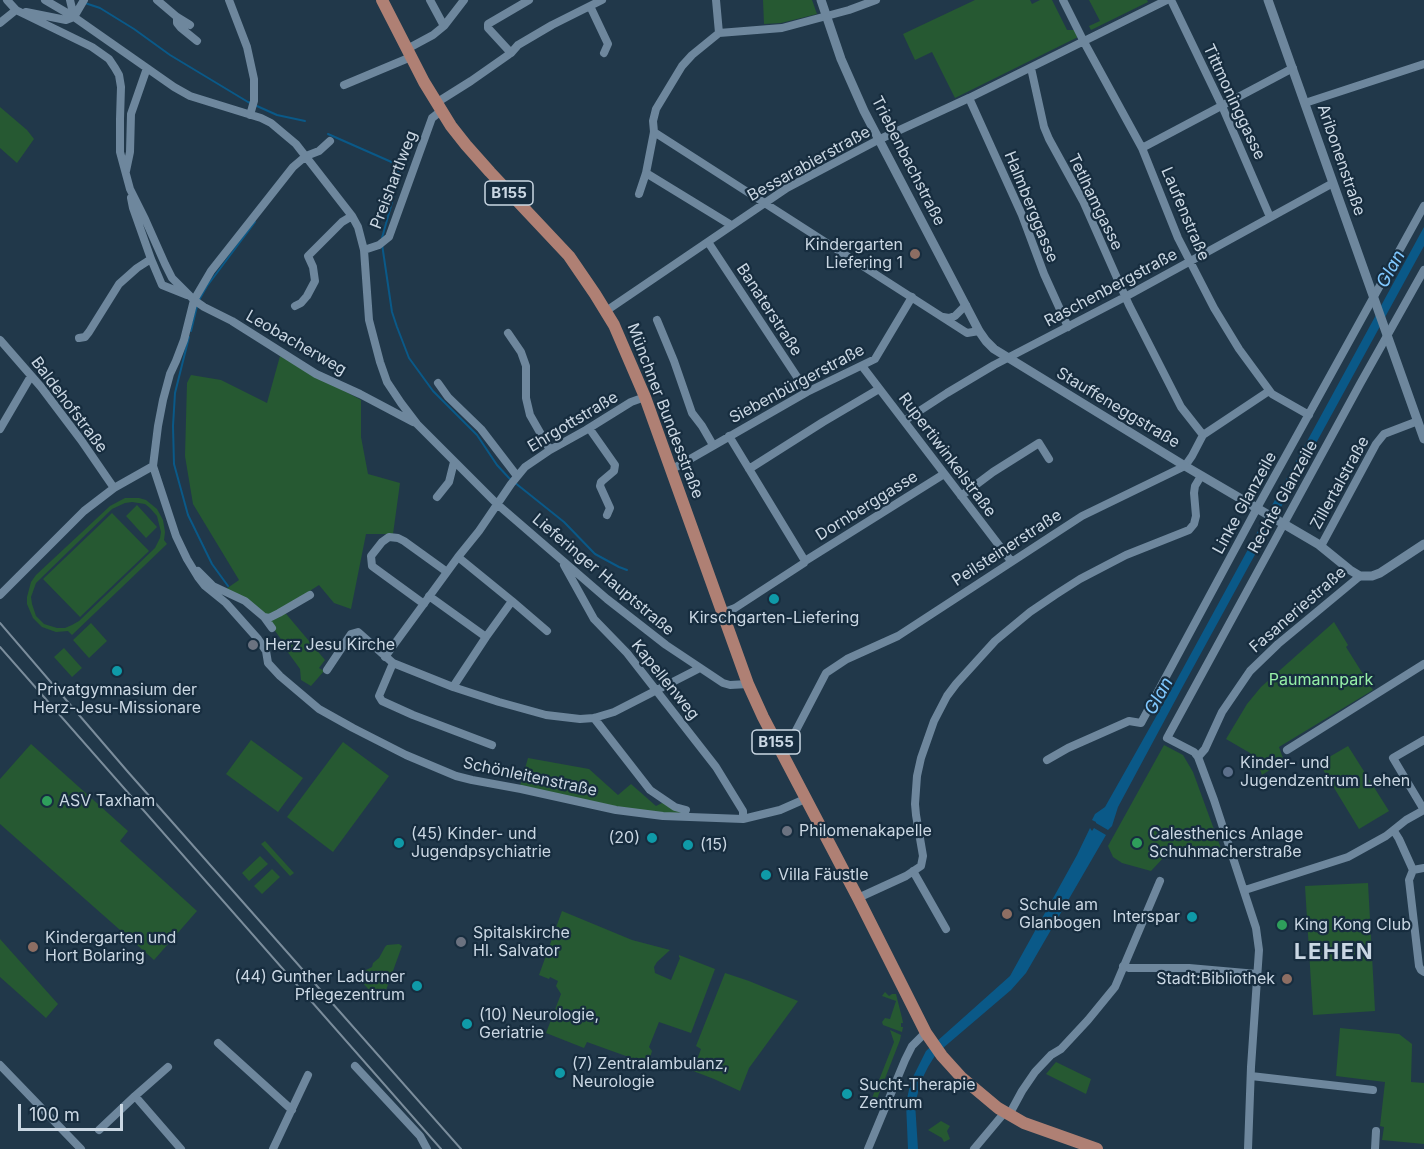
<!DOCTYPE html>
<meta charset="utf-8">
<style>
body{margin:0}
#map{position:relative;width:1424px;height:1149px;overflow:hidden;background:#21384a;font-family:Inter,sans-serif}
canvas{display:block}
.scale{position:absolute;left:18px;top:1104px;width:105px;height:27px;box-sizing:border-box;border:3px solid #cad7e3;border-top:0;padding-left:8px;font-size:18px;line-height:21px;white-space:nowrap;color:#cad7e3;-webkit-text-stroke:4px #172d3f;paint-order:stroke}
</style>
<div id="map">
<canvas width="1424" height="1149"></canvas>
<div class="scale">100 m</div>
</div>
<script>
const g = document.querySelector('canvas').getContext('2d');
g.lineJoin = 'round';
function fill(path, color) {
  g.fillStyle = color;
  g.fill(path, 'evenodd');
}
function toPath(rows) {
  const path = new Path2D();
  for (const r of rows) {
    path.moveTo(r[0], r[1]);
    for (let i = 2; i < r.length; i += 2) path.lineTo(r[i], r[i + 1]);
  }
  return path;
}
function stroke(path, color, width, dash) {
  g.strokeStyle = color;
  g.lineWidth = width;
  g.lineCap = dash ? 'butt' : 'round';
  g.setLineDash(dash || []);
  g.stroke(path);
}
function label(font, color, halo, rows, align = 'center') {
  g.font = font + ' Inter,sans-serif';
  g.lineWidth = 4.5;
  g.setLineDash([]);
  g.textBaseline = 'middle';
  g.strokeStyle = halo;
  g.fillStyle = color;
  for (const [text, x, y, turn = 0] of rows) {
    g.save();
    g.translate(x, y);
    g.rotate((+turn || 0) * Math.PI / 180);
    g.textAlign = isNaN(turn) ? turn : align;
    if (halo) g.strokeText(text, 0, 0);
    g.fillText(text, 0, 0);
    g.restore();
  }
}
fill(toPath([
 [763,0,812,0,817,14,781,23,764,24],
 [975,0,1030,0,1032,4,1040,0,1052,0,1067,30,1074,30,1078,37,955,98,932,52,915,60,903,34],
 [1089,0,1147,0,1148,2,1091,30,1089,26,1100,21],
 [0,107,27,130,34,139,17,163,0,148],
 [280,356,361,400,361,437,368,474,400,483,393,534,366,534,351,609,334,603,319,585,282,609,325,660,319,668,324,671,311,686,301,680,300,669,287,651,283,642,273,628,226,589,239,580,193,504,185,456,187,383,191,375,221,380,267,403],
 [125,498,139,498,146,500,157,509,163,520,165,532,164,540,167,544,72,635,68,631,56,632,42,627,33,618,27,604,27,597,31,582,36,575,110,506],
 [132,502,145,504,150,508,157,516,161,532,160,538,155,548,79,621,72,625,65,628,57,628,44,624,36,616,32,604,31,597,36,583,112,509,125,503],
 [137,505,157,527,146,538,126,516],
 [112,513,149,551,80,617,43,579],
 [1334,622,1348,645,1346,647,1373,690,1279,747,1284,761,1262,775,1258,764,1250,753,1226,739,1247,704,1261,687],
 [91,623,107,641,89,658,73,640],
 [64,648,82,668,72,677,54,657],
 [251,740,303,778,278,812,226,774],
 [343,742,389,776,333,852,287,817],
 [31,744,128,831,120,841,197,911,154,960,0,824,0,779],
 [1164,745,1183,755,1193,772,1223,854,1165,856,1151,871,1122,863,1113,857,1108,846],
 [1348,746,1389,811,1359,829,1319,763],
 [528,758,589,769,618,795,631,784,656,806,664,802,687,812,690,816,633,810,520,786],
 [265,841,294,873,290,876,261,844],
 [260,856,268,864,249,881,242,873],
 [272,869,280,877,262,894,254,886],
 [1368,883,1375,1011,1313,1015,1305,886],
 [562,911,632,940,670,950,657,962,654,967,655,973,671,980,680,958,679,957,679,955,715,969,691,1033,659,1022,649,1047,652,1051,648,1064,587,1042,584,1048,546,1033,561,994,556,986,558,981,550,977,549,979,539,975],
 [0,939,58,1004,46,1018,0,977],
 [399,944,402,946,385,993,378,995,370,991,362,982,361,976,362,972,372,967,373,963,379,958,385,947,387,945],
 [725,973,749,981,798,1001,749,1068,740,1091,714,1079,688,1069,690,1064,695,1065,701,1049,696,1046],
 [885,992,889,996,892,994,896,994,902,1018,903,1023,901,1023,901,1027,903,1027,902,1032,883,1025,882,1022,885,1018,890,1019,896,1001,882,996],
 [1340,1028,1399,1034,1412,1044,1411,1082,1424,1083,1424,1144,1382,1140,1384,1127,1380,1126,1385,1082,1336,1076],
 [890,1030,901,1035,900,1040,875,1104,872,1101,872,1098,894,1042],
 [1056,1062,1091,1079,1086,1094,1046,1074],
 [941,1121,950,1126,947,1131,950,1139,944,1142,942,1138,928,1130]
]), '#265932');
fill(toPath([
 [1424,227,1424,246,1183,686,1118,807,1112,826,1108,830,1096,823,1096,822,1092,820,1095,814,1105,807,1175,683],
 [1090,828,1092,831,1094,828,1106,835,1026,973,1011,990,936,1054,928,1067,922,1079,915,1103,918,1149,908,1149,906,1103,911,1081,926,1051,1010,976,1077,855]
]), '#0a5988');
stroke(toPath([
 [85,3,100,8,134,29,170,55,248,102,277,115,305,121],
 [328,134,396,164,398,168,399,177,382,238],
 [382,244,392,312,397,327,409,358,433,391,477,435,497,465,509,478,564,522,595,554,619,567,627,570],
 [199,300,207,286,255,222],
 [191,331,197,306],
 [189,337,175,393,173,426,174,464,188,515,212,564,228,586]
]), '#0a5988', 2);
stroke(toPath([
 [7,0,16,10,92,47,109,59,115,68,119,75,121,87,120,119,120,152,130,189,145,219,165,264,172,278,194,300,204,307,232,321,316,374,360,394,413,422],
 [45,0,74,17,174,87,190,96,261,118,271,123,296,144,352,216,358,227,364,250,369,320,380,362,387,382,401,403,417,424,497,504,607,599,666,645,723,683,730,685,748,684],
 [70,0,74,17],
 [157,0,177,17,190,25],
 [229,0,247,47,254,79,254,101,250,115],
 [430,0,444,26],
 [1063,0,1084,42,1142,148,1178,238,1214,308,1239,349,1272,394,1309,415],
 [1171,0,1222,106,1270,217],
 [590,6,608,44,604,53],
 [26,12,66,20,74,17],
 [74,17,84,0],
 [177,17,177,23,181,28,197,41],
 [0,23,16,10],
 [719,33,782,28,849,10,876,0],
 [407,49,433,35,444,26,464,0],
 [511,53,488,28,488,24,529,0],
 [1031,68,1044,127,1049,139,1083,201,1129,305,1181,407,1203,435],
 [344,85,411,57],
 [969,98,1022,215,1044,274,1068,327],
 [436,103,471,81,511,53,518,45,552,25,602,0],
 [1305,103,1424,64],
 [654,132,967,333,979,331],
 [330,141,319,151,306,156,293,167,211,271,194,300,184,340,176,361,170,374,163,400,158,426,153,466,176,536,187,559,198,577,205,586,226,603,258,639,266,651,268,663,280,676,319,709,353,728,406,755,456,776,472,780,521,789,616,810,663,816,743,819,780,810,805,799],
 [1142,148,1293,68],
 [126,171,130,152,131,114,147,68],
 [646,173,731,225],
 [639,194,646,173,654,132,653,121,656,109,682,66,692,55,719,33,716,0],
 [131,198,133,208,151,259,162,285,187,295],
 [708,242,807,392],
 [364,250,379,245,389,237,432,118,441,111],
 [295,306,301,303,307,296,315,281,313,267,308,256,342,222,352,216],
 [606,311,787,188,878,140,969,98,1167,0],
 [943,317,949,318,955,316,966,305],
 [657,320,674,361,692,413,702,426,713,445],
 [508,333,521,352,526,366,526,398,530,415,550,450],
 [79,338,85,337,89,332,119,284,137,268,151,259],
 [0,340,41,387,81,440,114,488],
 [862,366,1011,561],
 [438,383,448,397,481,429,517,476],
 [904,421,947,393,994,365,1125,297,1333,183],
 [589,428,615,465,614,471,601,482,600,486,610,508,607,515],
 [0,429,31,376],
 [729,436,805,561],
 [671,469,678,466,807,392,875,359,912,297],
 [749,469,823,422,879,389],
 [961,496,993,472,1039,443,1049,459],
 [437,497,449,482,454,462],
 [1321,546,1376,444,1384,434,1418,421],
 [564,565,594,619,627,653,716,767,743,811,743,819],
 [198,571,213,586,245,601,264,617,269,618,279,613,310,595],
 [0,595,84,511,114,488,153,466],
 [429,596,486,637],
 [512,601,547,631],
 [424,604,376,569,372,566,371,556,382,542,389,537,398,538,404,541,447,572],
 [722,613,735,608,804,563,805,561,944,474],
 [264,617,272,628],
 [385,657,458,557,479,531,511,484,525,467,550,450,586,430,631,402,645,397],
 [393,663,379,696,382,701,413,715,492,745],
 [327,670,351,634,358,632,393,663,453,687,499,702,546,715,580,719,594,718,614,712,700,668],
 [453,687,486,637,512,601,458,557],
 [594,718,650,790,675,807,686,810],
 [1424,740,1393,758,1424,810],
 [778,746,791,740,826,673,847,659,898,636,1082,516,1185,466,1192,456,1203,435,1269,391],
 [1287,750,1424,664],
 [1198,757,1205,749,1222,712,1250,671,1278,644,1360,576],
 [1047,760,1068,748,1129,721,1141,723,1257,508,1424,206],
 [1394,831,1399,839,1413,870,1409,880,1419,966,1421,970,1424,972],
 [1413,870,1424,868],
 [913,871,946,929],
 [1245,890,1348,857,1386,836,1406,820,1424,810],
 [858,898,906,876,921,866,923,856,916,815,915,804,917,776,921,758,934,721,947,696,956,684,995,641,1030,612,1055,595,1080,579,1126,555,1189,530,1194,524,1196,516,1194,493,1195,486,1201,476],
 [1123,966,1129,968,1189,968,1257,974],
 [218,1043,292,1110],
 [0,1065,81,1149],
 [355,1066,420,1136,427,1149],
 [1251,1076,1373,1090],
 [135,1096,168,1067],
 [1009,1115,1022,1091,1035,1072,1051,1055,1061,1049,1088,1020,1115,987,1160,881],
 [99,1130,135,1096,181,1149],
 [273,1149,308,1075],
 [868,1149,905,1060,912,1046,926,1032],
 [974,1149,1005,1112],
 [1248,1149,1251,1067,1259,950,1256,928,1214,800,1198,757,1194,752,1167,738,1360,384,1424,270],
 [1375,1149,1376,1131]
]), '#6e879d', 8);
stroke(toPath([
 [821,0,841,59,864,111,979,331,986,341,994,349,1185,466,1318,544,1350,570,1360,576,1372,576,1380,573,1424,544],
 [1268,0,1424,439]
]), '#6e879d', 9);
stroke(toPath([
 [382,0,424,82,451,126,466,145,490,172,569,256,595,294,614,325,645,397,748,684,763,717,858,898,926,1033,942,1056,961,1077,998,1108,1024,1123,1097,1149]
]), '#af8074', 12);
stroke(toPath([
 [0,623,128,772,461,1149],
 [0,647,441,1149]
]), '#7b8d9c', 2);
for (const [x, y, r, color] of [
 [915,254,6,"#8d6e63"],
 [774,599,6,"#0f9aa8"],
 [253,645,6,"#6b7280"],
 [117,671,6,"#0f9aa8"],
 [1228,772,6,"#5c6f8a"],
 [47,801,6,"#2e9e5b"],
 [787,831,6,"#6b7280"],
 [652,838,6,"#0f9aa8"],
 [399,843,6,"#0f9aa8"],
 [1137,843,6,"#2e9e5b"],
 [688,845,6,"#0f9aa8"],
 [766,875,6,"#0f9aa8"],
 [1007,914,6,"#8d6e63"],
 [1192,917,6,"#0f9aa8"],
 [1282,925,6,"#2e9e5b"],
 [461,942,6,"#6b7280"],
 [33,947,6,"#8d6e63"],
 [1287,979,6,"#8d6e63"],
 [417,986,6,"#0f9aa8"],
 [467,1024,6,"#0f9aa8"],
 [560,1073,6,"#0f9aa8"],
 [847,1094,6,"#0f9aa8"]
]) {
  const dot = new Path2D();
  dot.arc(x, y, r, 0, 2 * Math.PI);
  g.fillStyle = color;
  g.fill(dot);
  stroke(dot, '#172d3f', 2);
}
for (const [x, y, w] of [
 [509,193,48],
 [776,742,48]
]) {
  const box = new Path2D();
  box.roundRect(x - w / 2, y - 12, w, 24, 4.5);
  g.fillStyle = '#172d3f';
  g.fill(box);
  stroke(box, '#cad7e3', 1.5);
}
label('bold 15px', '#cad7e3', null, [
 ["B155",509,193],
 ["B155",776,742]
]);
label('16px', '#cad7e3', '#172d3f', [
 ["Tittmoninggasse",1234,102,65],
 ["Aribonenstraße",1341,160,71],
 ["Triebenbachstraße",908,161,63],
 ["Bessarabierstraße",809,164,-29],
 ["Preishartlweg",394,180,-69],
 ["Tetlhamgasse",1095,202,64],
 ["Halmberggasse",1031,207,68],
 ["Laufenstraße",1185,214,67],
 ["Raschenbergstraße",1111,288,-28],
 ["Banaterstraße",769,310,57],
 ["Leobacherweg",296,343,30],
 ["Siebenbürgerstraße",797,384,-28],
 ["Baldehofstraße",69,405,53],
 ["Stauffeneggstraße",1118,408,31],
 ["Münchner Bundesstraße",665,411,69],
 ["Ehrgottstraße",573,422,-31],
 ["Rupertiwinkelstraße",947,455,53],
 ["Zillertalstraße",1340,483,-61],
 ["Rechte Glanzeile",1283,497,-61],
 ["Linke Glanzeile",1245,503,-61],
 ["Dornberggasse",867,506,-32],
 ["Peilsteinerstraße",1007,548,-33],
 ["Lieferinger Hauptstraße",603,575,40],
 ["Fasaneriestraße",1298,610,-41],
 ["Kapellenweg",665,680,51],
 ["Schönleitenstraße",530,777,12]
]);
label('16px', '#cad7e3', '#172d3f', [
 ["Kindergarten",903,245,"right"],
 ["Liefering 1",903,263,"right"],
 ["Kirschgarten-Liefering",774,618,"center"],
 ["Herz Jesu Kirche",265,645],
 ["Privatgymnasium der",117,690,"center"],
 ["Herz-Jesu-Missionare",117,708,"center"],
 ["Kinder- und",1240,763],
 ["Jugendzentrum Lehen",1240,781],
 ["ASV Taxham",59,801],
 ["Philomenakapelle",799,831],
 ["(45) Kinder- und",411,834],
 ["Jugendpsychiatrie",411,852],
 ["Calesthenics Anlage",1149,834],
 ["Schuhmacherstraße",1149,852],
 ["(20)",640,838,"right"],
 ["(15)",700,845],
 ["Villa Fäustle",778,875],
 ["Schule am",1019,905],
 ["Glanbogen",1019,923],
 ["Interspar",1180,917,"right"],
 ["King Kong Club",1294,925],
 ["Spitalskirche",473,933],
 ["Hl. Salvator",473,951],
 ["Kindergarten und",45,938],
 ["Hort Bolaring",45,956],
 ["(44) Gunther Ladurner",405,977,"right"],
 ["Pflegezentrum",405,995,"right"],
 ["Stadt:Bibliothek",1275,979,"right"],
 ["(10) Neurologie,",479,1015],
 ["Geriatrie",479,1033],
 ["(7) Zentralambulanz,",572,1064],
 ["Neurologie",572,1082],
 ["Sucht-Therapie",859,1085],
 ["Zentrum",859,1103]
], 'left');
label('16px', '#96f0a7', '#172d3f', [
 ["Paumannpark",1321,680]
]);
label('italic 18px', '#80c8ff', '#172d3f', [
 ["Glan",1391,269,-61],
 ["Glan",1159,696,-61]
]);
g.letterSpacing = '1.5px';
label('bold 22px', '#cad7e3', '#172d3f', [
 ["LEHEN",1334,952]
]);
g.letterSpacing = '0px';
</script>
